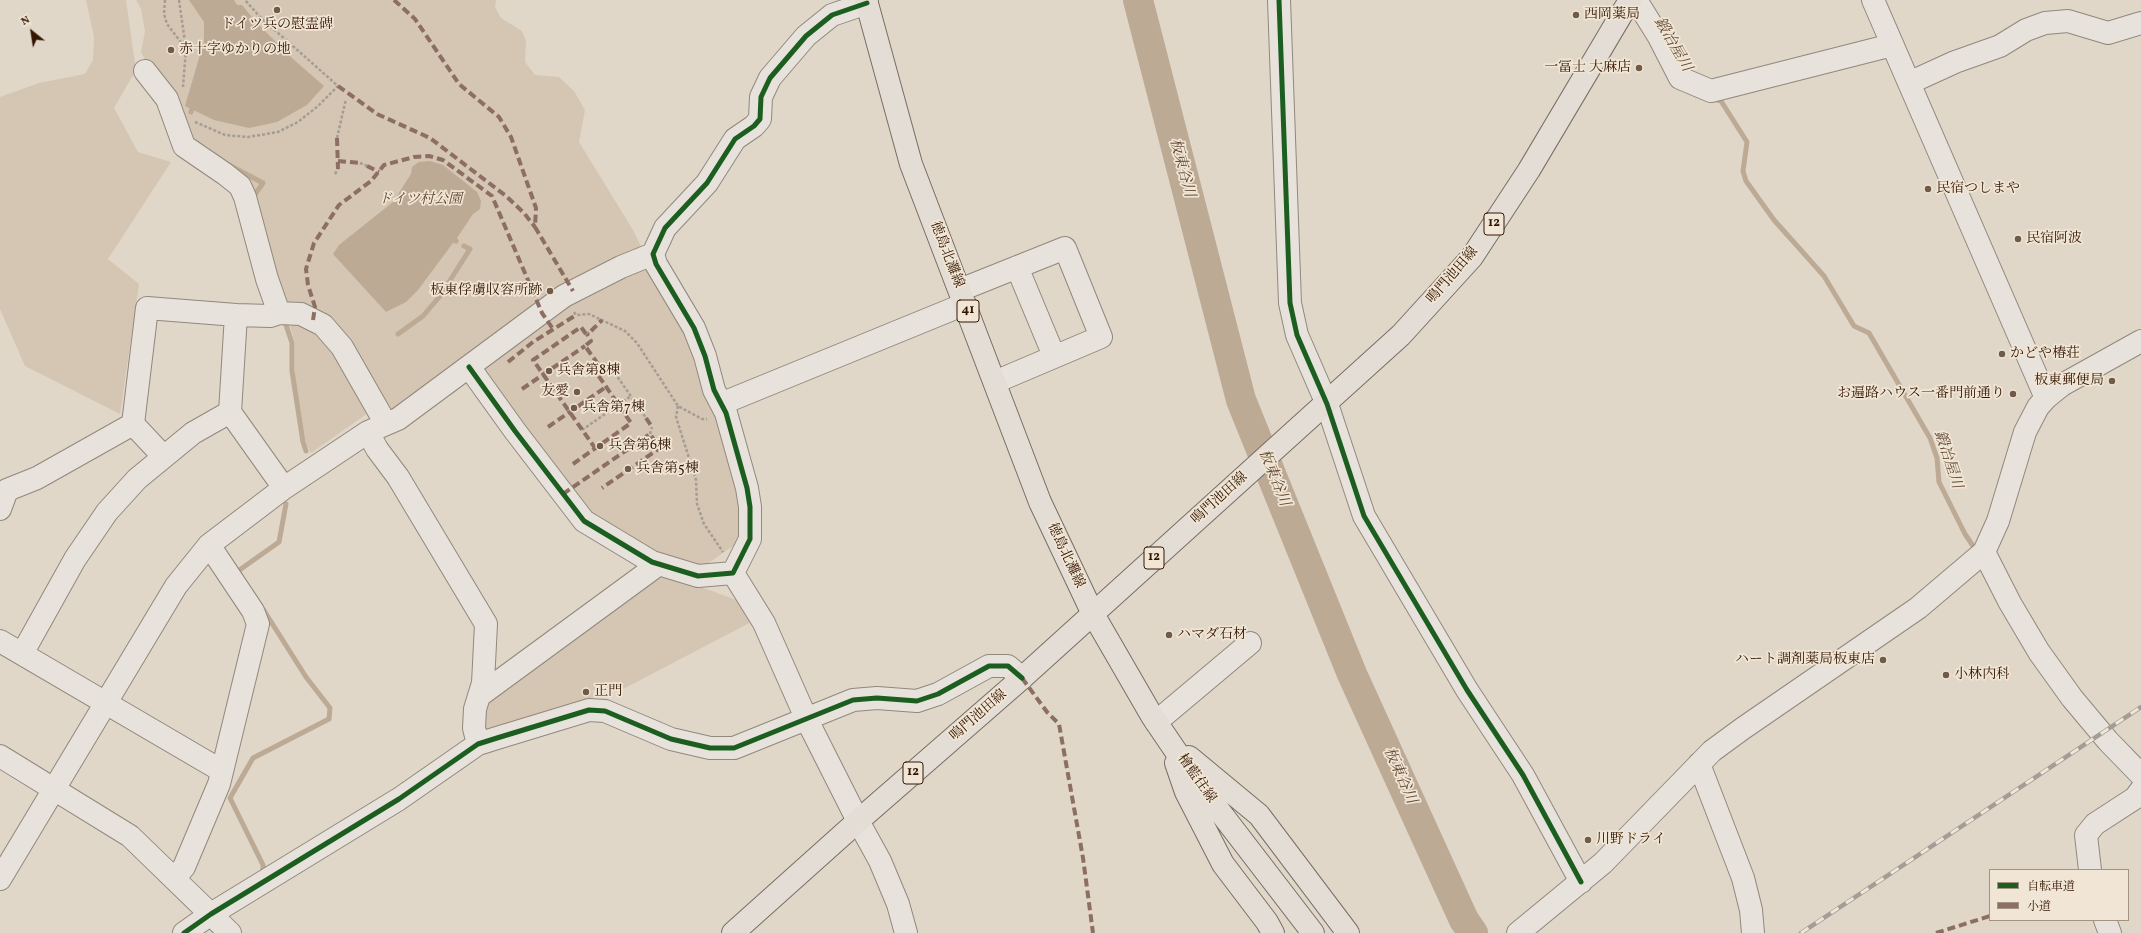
<!DOCTYPE html>
<meta charset="utf-8">
<style>
body{margin:0}
#map{position:relative;width:2141px;height:933px;overflow:hidden;background:#e0d7c9;font-family:Vollkorn,"Noto Serif JP",serif}
canvas{display:block}
.legend{position:absolute;left:1989px;top:869px;width:140px;height:52px;box-sizing:border-box;background:#f1e6d5;border:1px solid #a59381;margin:0;padding:5px 7px;list-style:none;font-size:12px;color:#331602}
.legend li{display:flex;align-items:center;gap:8px;height:20px}
.legend b{width:20px;border:1px solid #a59381}
.north{position:absolute;left:12px;top:12px;width:40px;height:40px;-webkit-text-stroke:3px #f1e6d5;paint-order:stroke;rotate:330deg;font-size:11px;font-weight:700;line-height:16px;text-align:center;color:#331602}
.north::after{content:'';display:block;margin:auto;width:14px;height:18px;background:#331602;clip-path:polygon(50% 0,100% 100%,50% 72%,0 100%)}
</style>
<div id="map">
<canvas width="2141" height="933"></canvas>
<ul class="legend">
<li><b style="height:5px;background:#1b5e20"></b>自転車道</li>
<li><b style="height:5px;background:#8d6e63"></b>小道</li>
</ul>
<div class="north">N</div>
</div>
<script>
const g = document.querySelector('canvas').getContext('2d');
g.lineJoin = 'round';
function fill(path, color) {
  g.fillStyle = color;
  g.fill(path, 'evenodd');
}
function toPath(rows) {
  const path = new Path2D();
  for (const r of rows) {
    path.moveTo(r[0], r[1]);
    for (let i = 2; i < r.length; i += 2) path.lineTo(r[i], r[i + 1]);
  }
  return path;
}
function stroke(path, color, width, dash) {
  g.strokeStyle = color;
  g.lineWidth = width;
  g.lineCap = dash ? 'butt' : 'round';
  g.setLineDash(dash || []);
  g.stroke(path);
}
function label(font, color, halo, rows, align = 'center') {
  g.font = font + ' Vollkorn,"Noto Serif JP",serif';
  g.lineWidth = 3.5;
  g.setLineDash([]);
  g.textBaseline = 'middle';
  g.strokeStyle = halo;
  g.fillStyle = color;
  for (const [text, x, y, turn = 0] of rows) {
    g.save();
    g.translate(x, y);
    g.rotate((+turn || 0) * Math.PI / 180);
    g.textAlign = isNaN(turn) ? turn : align;
    if (halo) g.strokeText(text, 0, 0);
    g.fillText(text, 0, 0);
    g.restore();
  }
}
fill(toPath([
 [86,0,126,0,136,70,114,108,138,152,171,162,108,259,139,284,120,414,25,366,0,309,0,97,39,83,85,74,93,60,94,37],
 [136,0,496,0,495,7,501,18,522,31,526,41,525,62,535,75,559,77,574,91,585,110,579,142,633,230,652,269,688,331,739,472,745,538,701,568,650,551,593,516,471,354,393,410,368,413,311,453,306,444,295,378,295,343,248,187,190,145,141,52,145,31,141,9],
 [664,575,674,577,742,602,755,620,625,688,616,685,609,688,602,686,592,691,596,696,490,736,479,724,479,708,643,581]
]), '#d4c6b2');
fill(toPath([
 [189,0,234,0,237,5,242,5,256,22,293,59,324,86,307,105,277,122,249,128,214,120,185,106,204,41,204,22],
 [430,161,443,165,477,192,481,201,480,209,473,214,457,238,459,241,457,244,453,243,418,290,406,302,386,312,333,254,339,245,393,202,411,174,412,167,419,162]
]), '#bcaa95');
stroke(toPath([
 [1714,99,1721,101,1747,142,1743,171,1746,181,1774,220,1824,276,1854,326,1869,333,1930,438,1937,458,1939,482,1965,534,1977,552],
 [191,112,192,109],
 [229,165,263,183,256,193],
 [286,325,292,343,292,371,303,442,306,451],
 [398,334,423,316,440,296,470,249,464,246],
 [241,576,238,571,279,542,286,504],
 [261,874,263,873,263,865,230,798,253,758,329,719,330,708,306,677,263,609]
]), '#bcaa95', 5);
stroke(toPath([
 [1138,0,1241,400,1352,674,1464,920,1473,933]
]), '#bcaa95', 30);
const minor = toPath([
 [1279,0,1290,303,1297,335,1327,404,1364,516,1467,690,1523,775,1581,882],
 [1636,0,1659,37,1680,78,1711,91,1892,45],
 [1873,0,2046,398,2062,385,2141,341],
 [145,71,167,99,184,146,225,174,240,186,245,197,267,279,279,313],
 [1909,83,1955,62,2000,46,2026,30,2045,23,2068,21,2108,33,2141,23],
 [1017,267,1054,356],
 [960,290,1065,248,1101,337,995,382],
 [236,315,270,316,279,313,301,314,323,325,342,347,386,424],
 [469,367,515,431,584,521,652,562,698,576,733,573,750,539,750,507,747,488,726,413,714,390,705,356,694,328,656,264,653,254,665,228,707,183,735,139,754,126,760,119,761,97,770,78,806,36,832,15,867,3],
 [723,403,965,304],
 [133,424,163,456],
 [368,432,377,449,398,477,486,624,483,683,475,709,474,728,478,744],
 [0,509,7,490,37,478,133,424,147,308,236,315,230,412],
 [1984,552,2010,603,2039,652,2072,698,2108,741,2141,775],
 [733,573,764,623,806,718,858,821,880,861,898,904,906,933],
 [0,641,222,771],
 [22,654,75,559,107,512,137,479,193,433,230,412,284,488],
 [479,696,659,564],
 [1156,722,1250,643],
 [0,756,130,836,230,933],
 [1699,764,1743,878,1751,910,1753,933],
 [2090,870,2086,835,2095,824,2135,798,2141,790],
 [175,878,184,867,219,784,258,624,253,611,209,545],
 [0,879,176,586,209,545,284,488,368,432,398,419,564,296,621,267,653,254],
 [2105,920,2110,933],
 [184,933,211,914,399,799,478,744,497,738,589,710,605,711,671,739,710,748,734,748,853,700,877,698,917,701,938,694,989,666,1008,666,1022,678],
 [1518,933,1603,863,1712,751,1742,729,1918,608,1984,552,1998,521,2025,432,2038,407,2046,398]
]);
const major = toPath([
 [866,0,911,164,1040,502,1093,614,1152,716,1194,778,1313,933],
 [1189,757,1259,815,1348,933],
 [1176,763,1186,792,1223,864,1267,922,1273,933],
 [733,933,858,821,1022,678,1401,335,1472,257,1529,170,1630,0]
]);
stroke(minor, '#91887e', 24);
stroke(major, '#786e64', 24);
stroke(toPath([
 [165,0,164,14,167,24,186,49],
 [179,0,186,49,183,87],
 [195,122,225,135,248,137,278,132,298,122,318,106,338,86,260,17,245,0],
 [337,138,346,99],
 [360,163,367,166],
 [335,174,338,169],
 [574,312,576,315,589,314,625,331,637,343,678,406,702,419,707,419],
 [587,334,591,331],
 [612,369,646,418],
 [678,406,676,417,696,480,697,504,704,524,723,552],
 [582,430,631,396],
 [650,434,652,427]
]), '#a49d96', 2.5, [3, 2]);
stroke(minor, '#e7e2db', 22);
stroke(major, '#e3ddd5', 22);
const rail = toPath([
 [1801,933,2141,707]
]);
stroke(rail, '#a49d96', 4.5);
stroke(rail, '#f1e6d5', 3, [9]);
stroke(toPath([
 [394,0,415,19,459,84,499,117,511,137,536,208,535,227,573,291],
 [338,86,377,114,430,138,506,196,524,213,535,227],
 [337,138,338,169],
 [338,161,360,163],
 [367,166,379,172],
 [313,320,315,307,308,285,306,269,314,243,339,205,371,181,384,165,414,157,429,156,443,160,492,196,542,313,553,329],
 [591,331,602,320],
 [586,334,581,327,533,360,595,448],
 [508,362,533,342,576,315],
 [522,389,585,346],
 [646,418,652,427],
 [548,427,606,387],
 [573,464,631,423,598,375,603,371,585,346,591,341,587,334],
 [563,494,650,434,660,448,602,488],
 [1022,678,1047,712,1059,724,1083,858,1093,933],
 [1936,933,1990,916]
]), '#8d6e63', 4, [8, 4]);
stroke(toPath([
 [1279,0,1290,303,1297,335,1327,404,1364,516,1467,690,1523,775,1581,882],
 [469,367,515,431,584,521,652,562,698,576,733,573,750,539,750,507,747,488,726,413,714,390,705,356,694,328,656,264,653,254,665,228,707,183,735,139,754,126,760,119,761,97,770,78,806,36,832,15,867,3],
 [184,933,211,914,399,799,478,744,497,738,589,710,605,711,671,739,710,748,734,748,853,700,877,698,917,701,938,694,989,666,1008,666,1022,678]
]), '#1b5e20', 5);
for (const [x, y, r, color] of [
 [277,10,4,"#705a48"],
 [1576,15,4,"#705a48"],
 [171,50,4,"#705a48"],
 [1639,68,4,"#705a48"],
 [1928,189,4,"#705a48"],
 [2018,239,4,"#705a48"],
 [550,291,4,"#705a48"],
 [2002,354,4,"#705a48"],
 [549,371,4,"#705a48"],
 [2112,381,4,"#705a48"],
 [577,392,4,"#705a48"],
 [2013,394,4,"#705a48"],
 [574,408,4,"#705a48"],
 [600,446,4,"#705a48"],
 [628,469,4,"#705a48"],
 [1169,635,4,"#705a48"],
 [1883,660,4,"#705a48"],
 [1946,675,4,"#705a48"],
 [586,692,4,"#705a48"],
 [1588,840,4,"#705a48"]
]) {
  const dot = new Path2D();
  dot.arc(x, y, r, 0, 2 * Math.PI);
  g.fillStyle = color;
  g.fill(dot);
  stroke(dot, '#f1e6d5', 1.5);
}
for (const [x, y, w] of [
 [1494,224,20],
 [968,311,22],
 [1154,558,20],
 [913,773,20]
]) {
  const box = new Path2D();
  box.roundRect(x - w / 2, y - 11, w, 22, 3);
  g.fillStyle = '#f1e6d5';
  g.fill(box);
  stroke(box, '#331602', 1);
}
label('bold 13px', '#331602', null, [
 ["12",1494,224],
 ["41",968,311],
 ["12",1154,558],
 ["12",913,773]
]);
label('14px', '#331602', '#f1e6d5', [
 ["西岡薬局",1584,15],
 ["ドイツ兵の慰霊碑",277,25,"center"],
 ["赤十字ゆかりの地",179,50],
 ["一冨士 大麻店",1631,68,"right"],
 ["民宿つしまや",1936,189],
 ["民宿阿波",2026,239],
 ["板東俘虜収容所跡",542,291,"right"],
 ["かどや椿荘",2010,354],
 ["兵舎第8棟",557,371],
 ["板東郵便局",2104,381,"right"],
 ["友愛",569,392,"right"],
 ["お遍路ハウス一番門前通り",2005,394,"right"],
 ["兵舎第7棟",582,408],
 ["兵舎第6棟",608,446],
 ["兵舎第5棟",636,469],
 ["ハマダ石材",1177,635],
 ["ハート調剤薬局板東店",1875,660,"right"],
 ["小林内科",1954,675],
 ["正門",594,692],
 ["川野ドライ",1596,840]
], 'left');
label('italic 14px', '#614731', '#f1e6d5', [
 ["ドイツ村公園",420,200]
]);
label('14px', '#331602', '#f1e6d5', [
 ["徳島北灘線",946,255,69],
 ["鳴門池田線",1453,276,-49],
 ["鳴門池田線",1220,499,-42],
 ["徳島北灘線",1065,556,65],
 ["鳴門池田線",979,716,-41],
 ["檜藍住線",1196,779,55]
]);
label('italic 15px', '#634a34', '#f1e6d5', [
 ["鍛冶屋川",1672,45,60],
 ["板東谷川",1181,168,75],
 ["鍛冶屋川",1947,460,72],
 ["板東谷川",1273,478,68],
 ["板東谷川",1399,776,66]
]);
</script>
